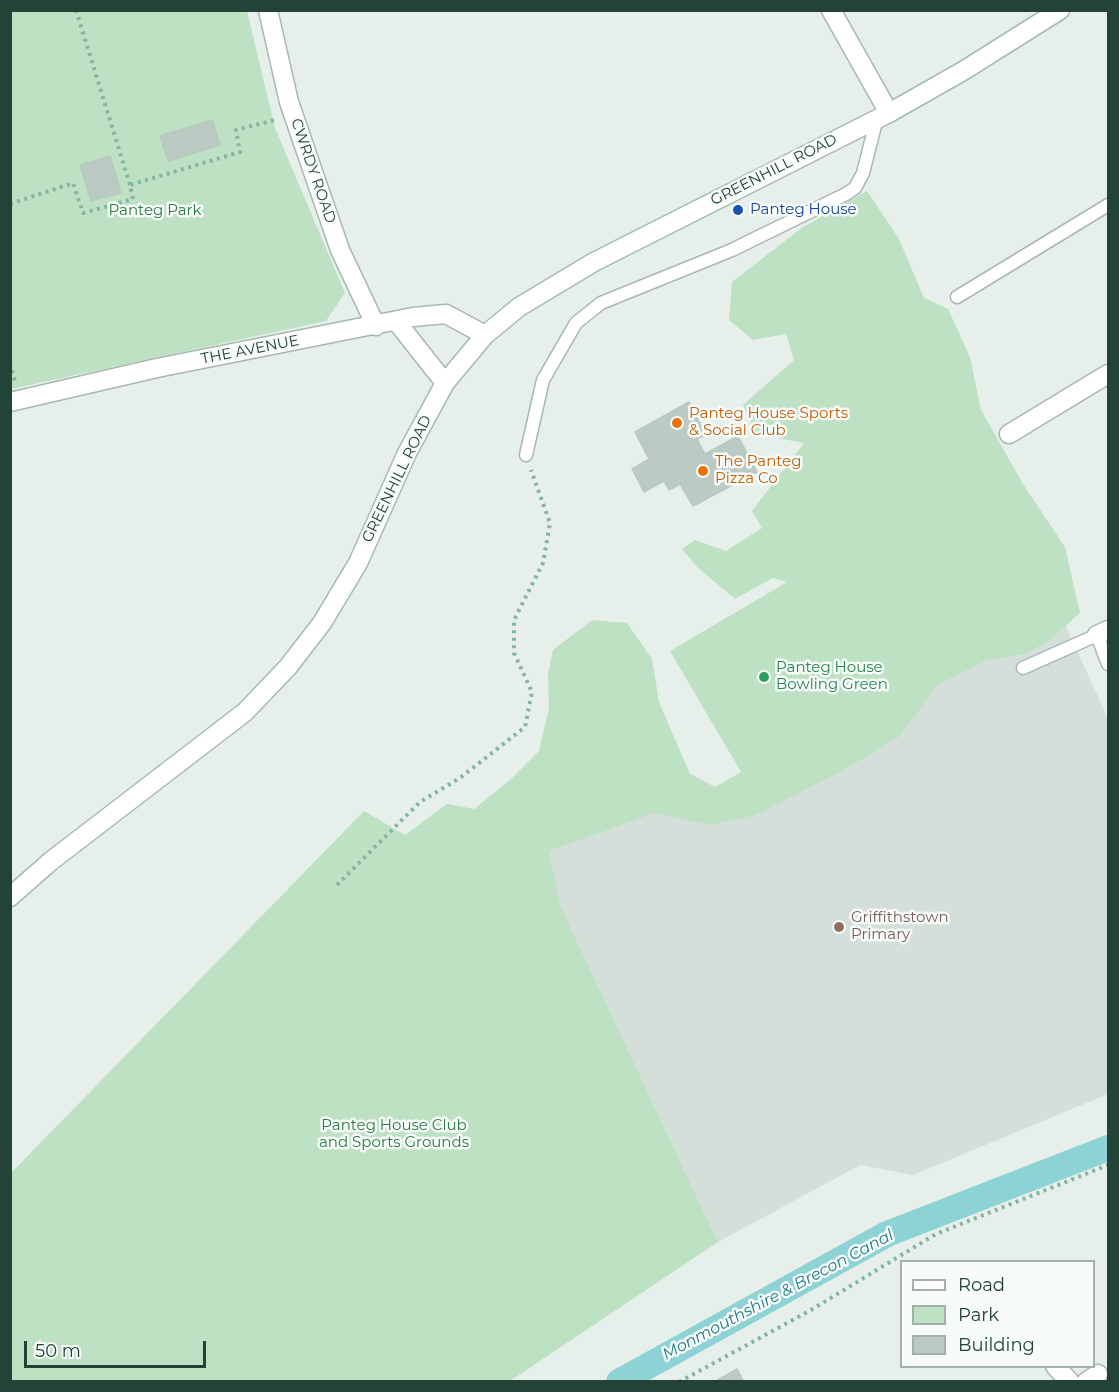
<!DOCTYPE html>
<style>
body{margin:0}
#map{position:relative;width:1119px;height:1392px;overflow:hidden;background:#e6efea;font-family:Montserrat,sans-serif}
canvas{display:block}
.frame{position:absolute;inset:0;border:12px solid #234337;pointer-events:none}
.legend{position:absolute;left:900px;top:1260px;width:195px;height:108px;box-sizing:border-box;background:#f7fbf9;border:2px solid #a2b1ab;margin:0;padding:8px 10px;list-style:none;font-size:18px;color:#234337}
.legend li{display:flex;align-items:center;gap:12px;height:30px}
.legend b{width:30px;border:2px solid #a2b1ab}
.scale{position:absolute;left:24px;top:1341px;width:182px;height:27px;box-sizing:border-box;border:3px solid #234337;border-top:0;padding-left:8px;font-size:18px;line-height:21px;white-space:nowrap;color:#234337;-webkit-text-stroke:4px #f7fbf9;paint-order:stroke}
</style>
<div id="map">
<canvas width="1119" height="1392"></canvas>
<div class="frame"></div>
<ul class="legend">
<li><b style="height:8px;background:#fff"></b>Road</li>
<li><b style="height:16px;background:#bee1c4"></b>Park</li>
<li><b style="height:16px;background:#bbcac3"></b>Building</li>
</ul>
<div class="scale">50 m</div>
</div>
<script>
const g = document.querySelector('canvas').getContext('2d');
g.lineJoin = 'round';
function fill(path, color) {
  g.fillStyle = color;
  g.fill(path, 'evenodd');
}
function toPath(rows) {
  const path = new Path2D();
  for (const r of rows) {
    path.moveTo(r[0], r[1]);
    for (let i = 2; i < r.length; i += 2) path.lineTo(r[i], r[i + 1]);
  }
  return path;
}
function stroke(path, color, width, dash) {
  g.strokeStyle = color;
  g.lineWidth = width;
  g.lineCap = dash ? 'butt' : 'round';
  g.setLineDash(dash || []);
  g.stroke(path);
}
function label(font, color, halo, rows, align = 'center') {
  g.font = font + ' Montserrat,sans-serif';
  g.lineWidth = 5;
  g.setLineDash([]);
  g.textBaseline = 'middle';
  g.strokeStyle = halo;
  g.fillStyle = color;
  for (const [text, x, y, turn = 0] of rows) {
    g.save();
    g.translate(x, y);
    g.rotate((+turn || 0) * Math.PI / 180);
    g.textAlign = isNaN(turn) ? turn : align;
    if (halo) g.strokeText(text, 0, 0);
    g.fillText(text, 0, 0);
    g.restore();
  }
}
fill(toPath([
 [1066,626,1108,719,1108,1094,913,1175,860,1165,718,1242,534,850,678,779,715,807,992,648]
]), '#d4dfd9');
fill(toPath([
 [10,11,247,11,275,128,345,293,326,321,11,389],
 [867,191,899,239,924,298,948,309,970,357,981,410,1023,484,1065,547,1080,613,1052,638,1028,653,985,661,937,685,900,736,842,771,756,815,709,825,654,813,549,851,560,905,718,1242,510,1381,11,1381,11,1173,364,811,405,835,447,804,474,809,510,780,539,751,549,708,548,673,553,650,592,620,627,623,652,659,659,702,690,774,715,787,741,772,670,651,787,582,773,578,735,599,698,568,682,549,695,540,726,551,762,528,752,511,804,443,756,434,743,405,794,360,786,334,753,340,729,320,732,282,803,227]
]), '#bee1c4');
stroke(toPath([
 [619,1382,887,1234,1108,1148]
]), '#8dd2d5', 26);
const building = toPath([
 [212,120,220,145,168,161,160,136,212,120],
 [110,156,121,193,91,201,80,165,110,156],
 [689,402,706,435,697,439,705,454,738,436,757,472,693,506,680,484,669,490,664,481,644,492,632,469,649,459,635,432,689,402],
 [737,1369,744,1382,714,1382,737,1369]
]);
fill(building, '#bbcac3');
stroke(building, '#b8c9c0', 1.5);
const lane = toPath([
 [957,297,1108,205],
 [526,455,543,380,576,323,601,303,732,250,846,194,855,188,863,173,877,118],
 [1023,668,1097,635,1108,664]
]);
const street = toPath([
 [268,10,289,102,340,250,376,326],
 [831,10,889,113],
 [396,321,445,383],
 [10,402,157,368,413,317,446,314,485,335],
 [1009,434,1108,374],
 [1097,635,1108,630],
 [1055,1366,1070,1382],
 [1086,1382,1098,1374]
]);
const secondary = toPath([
 [10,897,51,861,245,712,288,667,322,623,358,563,407,453,445,383,485,335,519,307,594,262,889,113,963,71,1060,10]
]);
stroke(lane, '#a8b8b1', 15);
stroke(street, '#a8b8b1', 21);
stroke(secondary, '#a4bbb1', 21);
stroke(toPath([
 [76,10,130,185],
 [10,204,73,183,83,213,133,199,130,185,240,152,236,130,275,120],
 [10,363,15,381],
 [337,885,420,802,460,778,525,727,532,692,514,653,514,620,543,563,550,523,531,470],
 [679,1382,811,1310,936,1234,1108,1165]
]), '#85b4a0', 4, [3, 4.5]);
stroke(lane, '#fff', 12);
stroke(street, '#fff', 18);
stroke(secondary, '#fff', 18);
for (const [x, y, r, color] of [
 [738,210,6,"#1a4fb4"],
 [677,423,6,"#e8710a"],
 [703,471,6,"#e8710a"],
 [764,677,6,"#2e9e5b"],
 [839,927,6,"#8d6e63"]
]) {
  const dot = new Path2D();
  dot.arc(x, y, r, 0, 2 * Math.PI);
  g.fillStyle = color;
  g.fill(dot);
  stroke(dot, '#f7fbf9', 2);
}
label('15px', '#234337', '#f7fbf9', [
 ["GREENHILL ROAD",774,170,-27],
 ["CWRDY ROAD",313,171,71],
 ["THE AVENUE",250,350,-11],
 ["GREENHILL ROAD",397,479,-64]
]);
label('15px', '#164399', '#f7fbf9', [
 ["Panteg House",750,210]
], 'left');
label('15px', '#2c7b42', '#f7fbf9', [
 ["Panteg Park",155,211],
 ["Panteg House Club",394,1126],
 ["and Sports Grounds",394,1143]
]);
label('15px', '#c56008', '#f7fbf9', [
 ["Panteg House Sports",689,414],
 ["& Social Club",689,431],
 ["The Panteg",715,462],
 ["Pizza Co",715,479]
], 'left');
label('15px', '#27864d', '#f7fbf9', [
 ["Panteg House",776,668],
 ["Bowling Green",776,685]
], 'left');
label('15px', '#785e54', '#f7fbf9', [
 ["Griffithstown",851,918],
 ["Primary",851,935]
], 'left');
label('italic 16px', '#1a7b82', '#f7fbf9', [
 ["Monmouthshire & Brecon Canal",778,1295,-28]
]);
</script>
